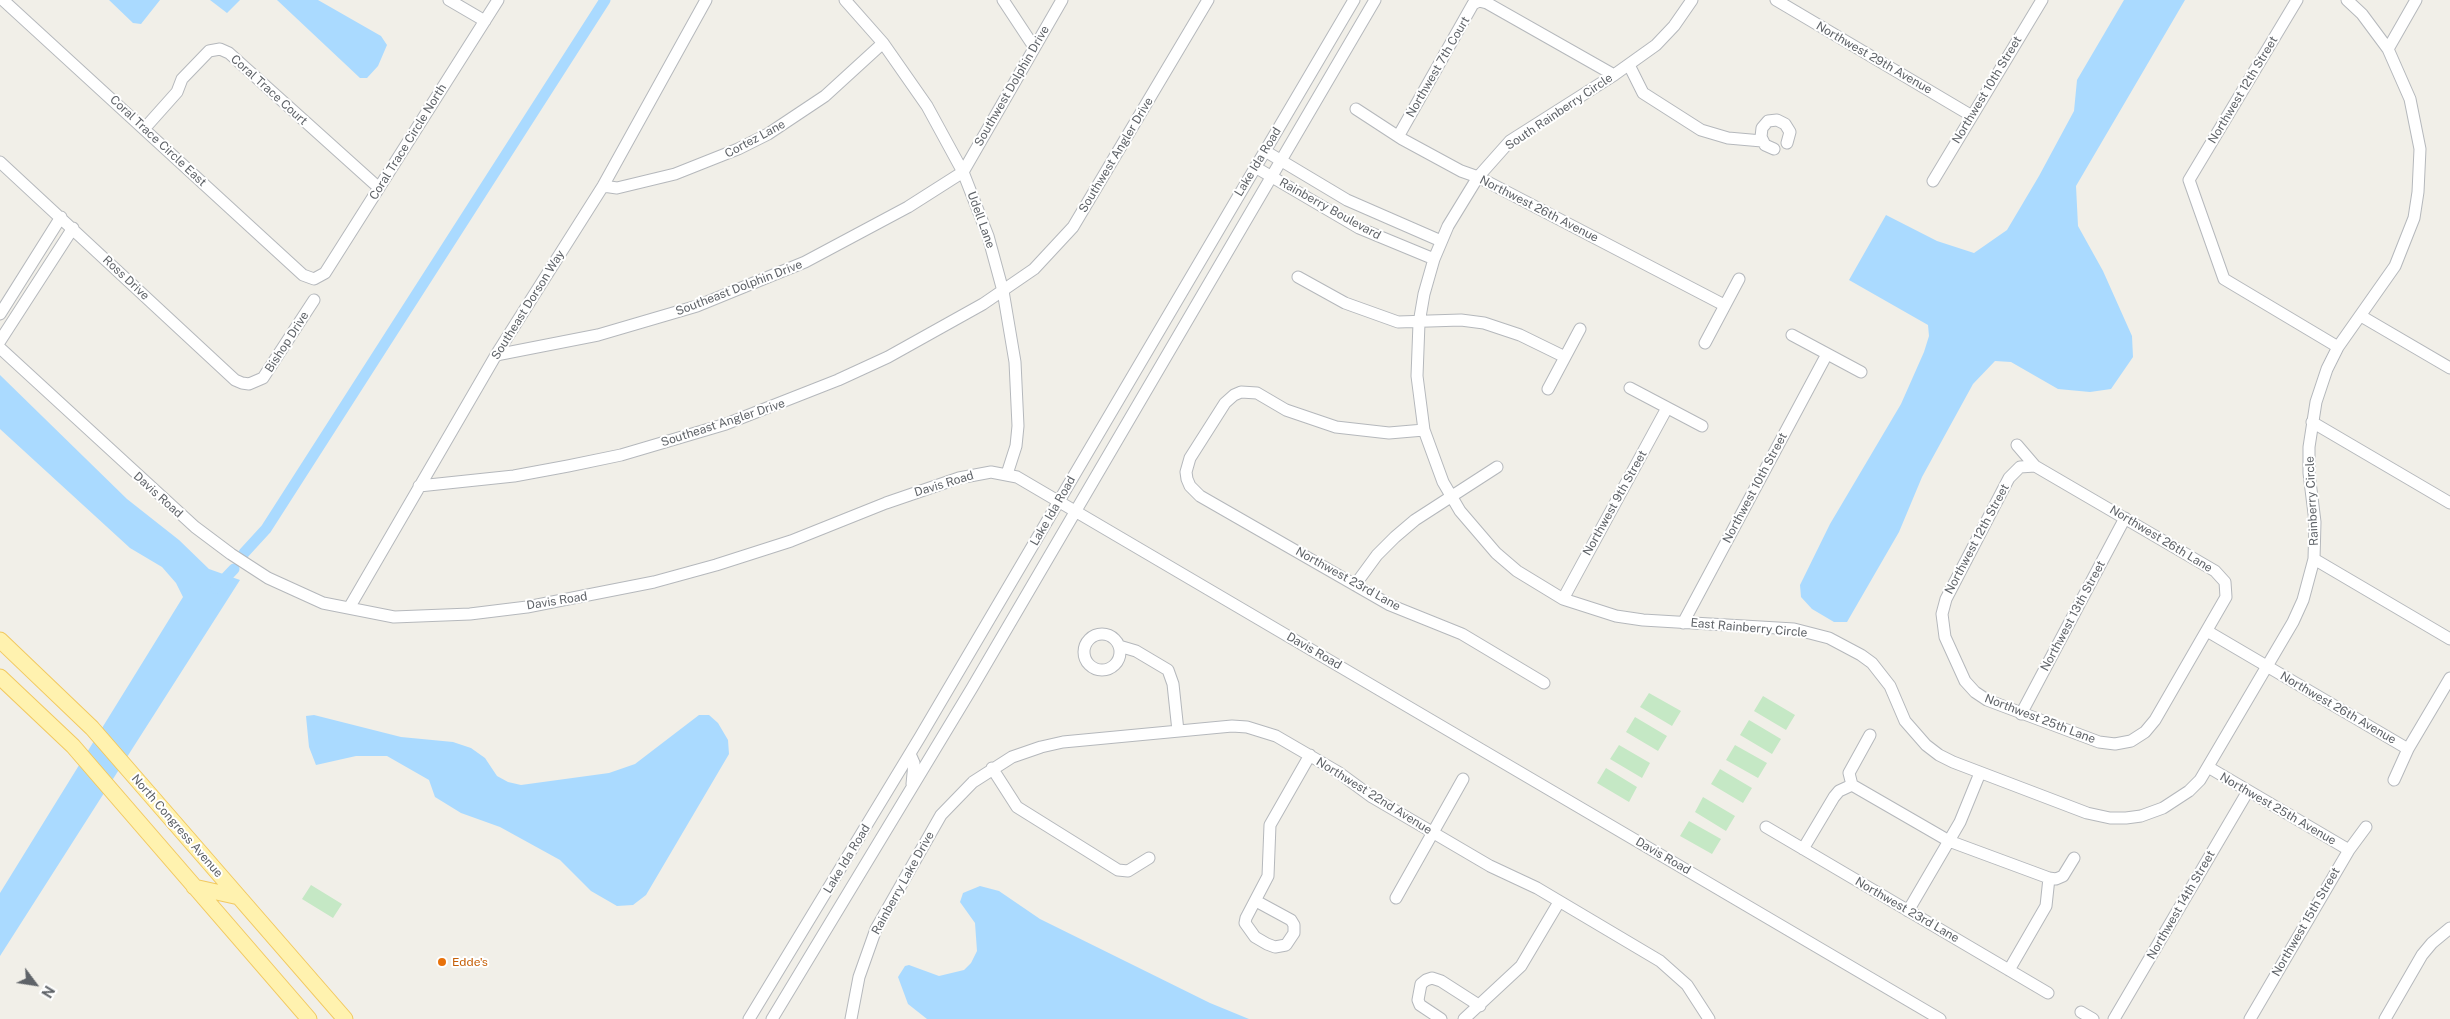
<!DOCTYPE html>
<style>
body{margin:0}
#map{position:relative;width:2450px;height:1019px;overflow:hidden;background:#f1efe8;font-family:"Public Sans",sans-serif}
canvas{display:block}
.north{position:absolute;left:10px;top:959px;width:50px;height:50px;-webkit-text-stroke:4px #fff;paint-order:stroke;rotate:121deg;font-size:14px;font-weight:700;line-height:20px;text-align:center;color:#5f6368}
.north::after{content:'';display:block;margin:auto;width:18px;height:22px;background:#5f6368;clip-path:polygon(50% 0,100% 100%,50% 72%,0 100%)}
</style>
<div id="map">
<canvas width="2450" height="1019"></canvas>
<div class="north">N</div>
</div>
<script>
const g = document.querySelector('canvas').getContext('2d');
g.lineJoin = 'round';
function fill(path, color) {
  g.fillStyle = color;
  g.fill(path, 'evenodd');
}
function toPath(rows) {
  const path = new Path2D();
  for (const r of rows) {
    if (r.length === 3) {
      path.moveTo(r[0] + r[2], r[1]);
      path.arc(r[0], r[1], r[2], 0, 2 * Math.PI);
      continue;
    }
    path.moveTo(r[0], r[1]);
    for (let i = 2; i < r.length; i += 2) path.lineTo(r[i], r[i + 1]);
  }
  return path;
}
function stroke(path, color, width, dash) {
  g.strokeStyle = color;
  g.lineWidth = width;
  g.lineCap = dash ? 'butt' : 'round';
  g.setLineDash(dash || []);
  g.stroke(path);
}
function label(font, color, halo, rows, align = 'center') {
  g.font = font + ' "Public Sans",sans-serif';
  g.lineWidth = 4;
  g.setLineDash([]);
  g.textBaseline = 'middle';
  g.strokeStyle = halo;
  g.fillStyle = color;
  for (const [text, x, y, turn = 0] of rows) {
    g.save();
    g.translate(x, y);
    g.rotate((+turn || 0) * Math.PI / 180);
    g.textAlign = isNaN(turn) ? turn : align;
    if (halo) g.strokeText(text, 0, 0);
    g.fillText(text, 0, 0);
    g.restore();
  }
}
fill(toPath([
 [1649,693,1681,711,1672,726,1640,707],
 [1763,696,1795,715,1786,730,1754,711],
 [1635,717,1667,736,1658,751,1626,732],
 [1749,720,1781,739,1772,754,1740,735],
 [1619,745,1650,763,1642,778,1610,759],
 [1735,745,1767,763,1758,778,1726,760],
 [1606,768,1637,787,1629,802,1597,783],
 [1720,769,1752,788,1743,803,1711,784],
 [1703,797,1735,816,1726,831,1695,812],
 [1689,821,1721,839,1712,854,1680,836],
 [311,885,342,904,333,918,302,899]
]), '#c5e8c5');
fill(toPath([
 [109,0,160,0,141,24,133,23],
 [210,0,240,0,227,13],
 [277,0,318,0,381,36,387,45,378,66,367,78,360,78],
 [2124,0,2185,0,2076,186,2078,226,2103,271,2132,336,2133,357,2111,389,2090,392,2058,389,2011,362,1995,361,1973,384,1922,477,1899,532,1847,622,1834,622,1812,609,1801,597,1800,585,1830,524,1901,404,1924,352,1929,336,1928,325,1849,280,1886,215,1937,241,1974,253,2007,230,2039,176,2074,111,2077,80],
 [0,375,127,499,179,540,209,569,240,580,0,956,0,893,183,597,176,583,162,567,130,548,0,429],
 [314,715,401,737,453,742,471,748,485,758,497,776,508,782,521,785,609,773,635,764,699,715,709,715,718,723,728,740,729,754,646,895,633,905,617,906,591,891,560,860,500,827,461,813,435,797,429,780,387,756,356,756,316,765,309,747,306,716],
 [980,886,999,891,1040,919,1210,1003,1249,1019,927,1019,908,1004,898,977,905,966,909,965,939,976,964,970,971,963,977,951,975,923,960,902,963,893]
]), '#aadaff');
stroke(toPath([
 [244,553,266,529,605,0],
 [216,588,234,569]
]), '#aadaff', 11);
const minor = toPath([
 [3,0,303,275,314,279,325,273,498,0],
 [449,0,485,21],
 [845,0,883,43,927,106,963,172,988,236,1003,291,1015,362,1018,426,1016,446,1007,474],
 [1003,0,1034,47],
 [1692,0,1674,26,1656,45,1614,75,1510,141,1478,177,1448,226,1434,259,1424,294,1419,323,1417,376,1424,430,1443,482,1460,511,1496,553,1517,571,1563,599,1616,616,1643,620,1794,629,1829,638,1861,655,1872,663,1890,686,1905,721,1926,745,1939,755,1953,762,2087,813,2110,818,2126,818,2141,816,2163,808,2189,791,2200,780,2293,622,2303,600,2314,559,2315,522,2309,473,2309,447,2316,402,2327,369,2338,347,2395,266,2414,218,2418,192,2420,149,2410,99,2388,49,2362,14,2347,0],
 [1776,0,1972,116],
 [2297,0,2189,180,2224,279,2338,347],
 [2388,49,2416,0],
 [1629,65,1643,93,1701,130,1728,138,1762,141],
 [1356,109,1402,139,1461,171,1478,177,1724,305],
 [144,129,177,92,182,79,209,51,220,49,229,53,379,188],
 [1399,135,1473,4,1479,1,1487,3,1614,75],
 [1774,149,1765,145,1761,137,1762,128,1768,121,1777,120,1785,124,1790,132,1787,143],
 [1265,151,1347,200,1441,241],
 [0,162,235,380,242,383,249,384,263,378,314,300],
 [1255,167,1359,228,1434,259],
 [1933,181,2042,0],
 [603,186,617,188,675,174,738,149,768,134,825,96,883,43],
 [1298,277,1345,303,1398,322,1461,320,1484,323,1520,335,1565,357],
 [0,314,61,217],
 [2361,316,2450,368],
 [1792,335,1861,372],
 [0,341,73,228],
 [1705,343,1739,279],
 [0,348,195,527,231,554,268,578,323,603,394,617,470,614,527,607,654,582,716,565,791,541,886,503,959,478,991,472,1017,477,1940,1019],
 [496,355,598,335,697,306,805,262,908,207,963,172,1062,0],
 [1630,388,1702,426],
 [1548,389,1580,329],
 [2312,422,2450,503],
 [1424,430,1389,433,1336,427,1286,410,1257,393,1241,392,1234,395,1225,403,1190,458,1186,472,1187,479,1190,486,1200,496,1390,605,1462,634,1544,683],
 [2017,445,2035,466,2215,571,2225,582,2226,597,2155,720,2145,732,2131,741,2115,744,2099,742,1987,700,1975,692,1965,681,1945,637,1942,614,1946,599,2009,478,2020,467,2035,466],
 [419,486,514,476,568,466,621,455,726,424,838,380,888,357,983,304,1034,269,1073,227,1208,0],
 [2314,559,2450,639],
 [1355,585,1377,555,1395,537,1415,520,1497,467],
 [1563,599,1667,408],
 [349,608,496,355,603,186,706,0],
 [1683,623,1827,354],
 [2207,631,2408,749],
 [1102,652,18],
 [1119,646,1136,651,1168,670,1173,684,1178,731],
 [2021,714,2125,518],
 [910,754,914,763,912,784],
 [2208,767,2349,850],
 [992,768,1017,807,1118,870,1128,871,1149,858],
 [2394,780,2408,749,2450,678],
 [1852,785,1949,841,2049,878,2056,879,2063,876,2074,858],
 [1852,785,1849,773,1870,735],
 [1766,827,2048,993],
 [1803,849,1834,797,1839,791,1852,785],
 [1396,898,1463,779],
 [1256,901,1291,920,1294,925,1294,933,1286,945,1275,947,1267,944,1255,937,1245,923,1246,918,1268,876,1270,825,1310,755],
 [1908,911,1960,822,1980,773],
 [2009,970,2046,906,2049,878],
 [2081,1012,2093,1019],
 [749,1019,920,737,1354,0],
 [772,1019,972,688,1375,0],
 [851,1019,859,977,876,929,941,815,973,782,1012,757,1041,747,1063,742,1232,726,1247,727,1276,736,1338,772,1372,797,1432,832,1490,866,1537,888,1660,961,1687,985,1709,1019],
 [1441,1019,1420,1005,1418,1000,1421,984,1426,980,1432,978,1441,981,1480,1006],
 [1464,1019,1521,966,1559,902],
 [2114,1019,2248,791],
 [2250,1019,2349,850,2366,827],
 [2385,1019,2422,955,2432,943,2450,928]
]);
const major = toPath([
 [0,640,92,728,345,1019],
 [0,677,73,746,309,1019],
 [194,887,239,897]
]);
stroke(minor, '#b5b8bc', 13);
stroke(major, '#f2c960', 17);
stroke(minor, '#fff', 11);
stroke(major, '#fff2af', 15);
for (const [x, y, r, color] of [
 [442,962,5,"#e8710a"]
]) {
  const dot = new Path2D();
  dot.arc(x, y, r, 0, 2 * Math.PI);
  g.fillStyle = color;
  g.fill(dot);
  stroke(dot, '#fff', 2);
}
label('12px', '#5f6368', '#fff', [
 ["Northwest 29th Avenue",1874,58,30],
 ["Northwest 7th Court",1438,67,-60],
 ["Southwest Dolphin Drive",1012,86,-60],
 ["Coral Trace Court",269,90,42],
 ["Northwest 10th Street",1987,90,-59],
 ["Northwest 12th Street",2243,90,-59],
 ["South Rainberry Circle",1559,112,-34],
 ["Cortez Lane",755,139,-28],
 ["Coral Trace Circle East",158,141,43],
 ["Coral Trace Circle North",408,142,-58],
 ["Southwest Angler Drive",1116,155,-59],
 ["Lake Ida Road",1258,162,-59],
 ["Rainberry Boulevard",1330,209,29],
 ["Northwest 26th Avenue",1539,209,27],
 ["Udell Lane",981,220,70],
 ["Ross Drive",126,278,43],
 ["Southeast Dolphin Drive",739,288,-21],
 ["Southeast Dorson Way",528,305,-58],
 ["Bishop Drive",287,342,-57],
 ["Southeast Angler Drive",723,423,-18],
 ["Davis Road",944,484,-17],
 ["Northwest 10th Street",1755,488,-62],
 ["Davis Road",158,495,42],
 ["Rainberry Circle",2312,501,-93],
 ["Northwest 9th Street",1615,503,-61],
 ["Lake Ida Road",1053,511,-60],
 ["Northwest 12th Street",1977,539,-62],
 ["Northwest 26th Lane",2161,539,31],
 ["Northwest 23rd Lane",1348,579,29],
 ["Davis Road",557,601,-9],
 ["Northwest 13th Street",2073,616,-62],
 ["East Rainberry Circle",1749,628,5],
 ["Davis Road",1314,651,30],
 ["Northwest 26th Avenue",2338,708,30],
 ["Northwest 25th Lane",2040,719,21],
 ["Northwest 22nd Avenue",1374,796,32],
 ["Northwest 25th Avenue",2278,809,30],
 ["North Congress Avenue",177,826,49],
 ["Davis Road",1663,856,30],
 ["Lake Ida Road",847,859,-59],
 ["Rainberry Lake Drive",903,883,-61],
 ["Northwest 14th Street",2181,905,-60],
 ["Northwest 23rd Lane",1907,910,30],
 ["Northwest 15th Street",2306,922,-60]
]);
label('12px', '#c56008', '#fff', [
 ["Edde's",452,962]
], 'left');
</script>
